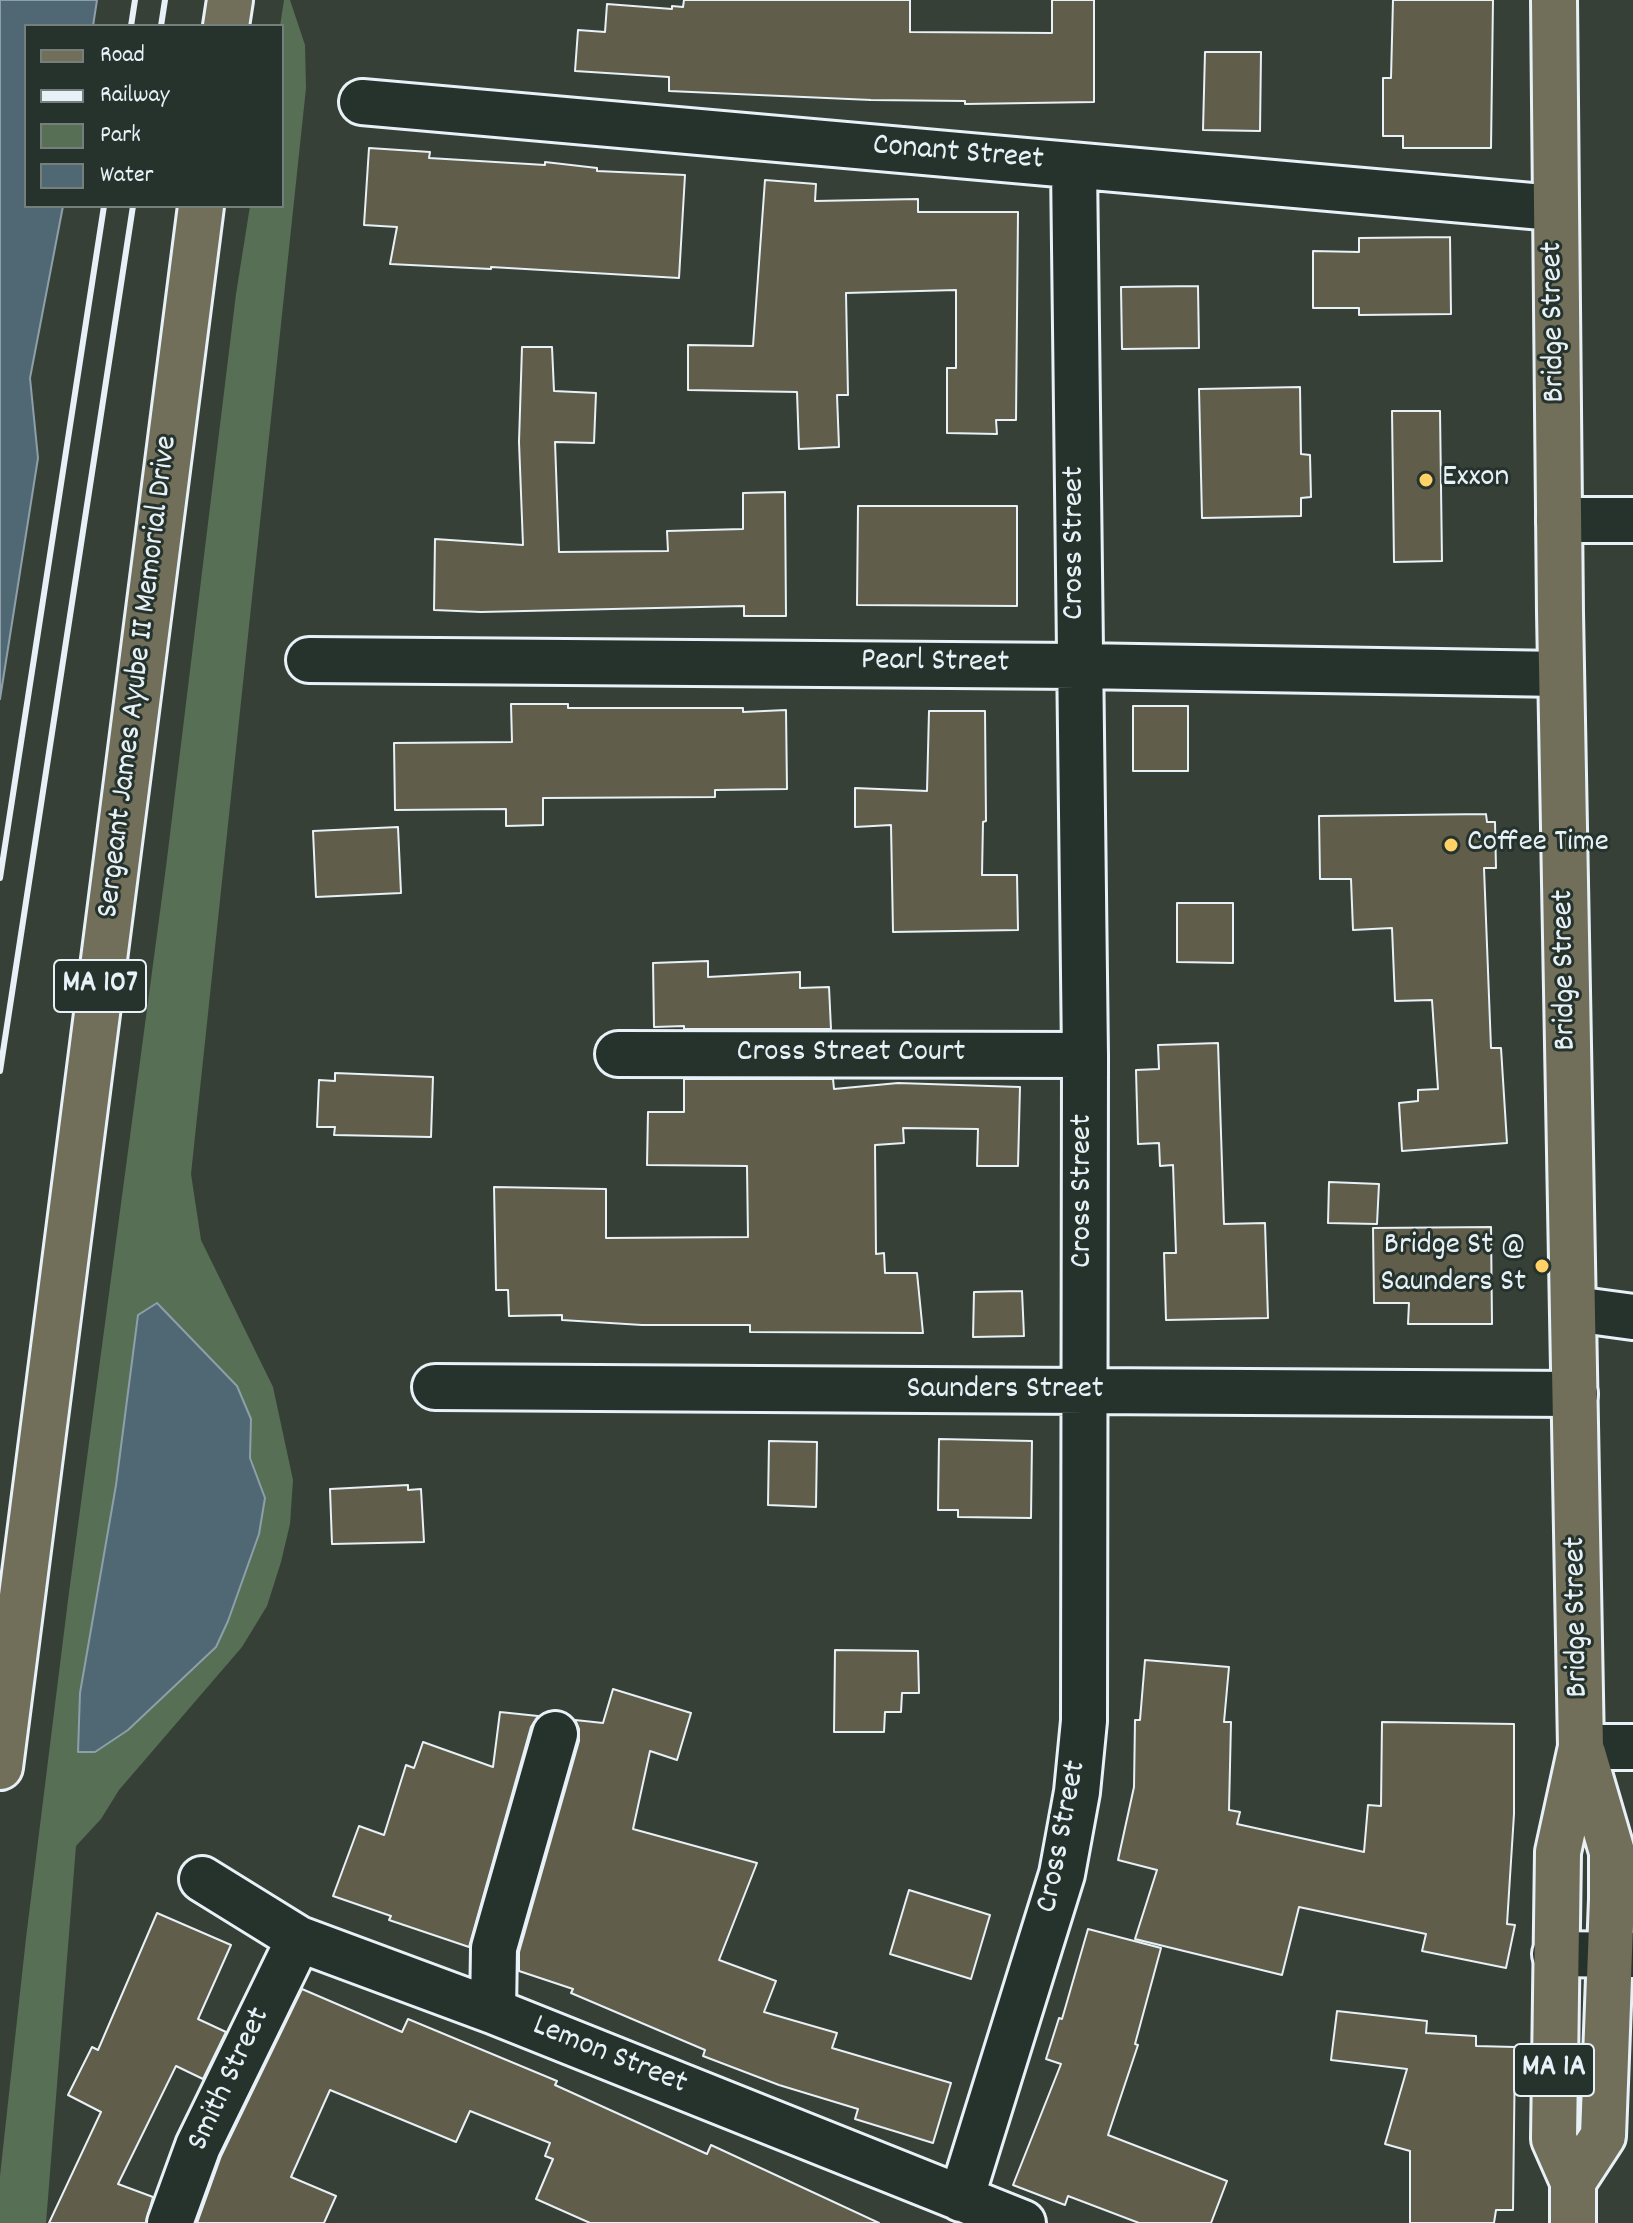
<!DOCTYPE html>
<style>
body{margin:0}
#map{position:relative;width:1633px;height:2223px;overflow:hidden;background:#374036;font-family:Dekko,sans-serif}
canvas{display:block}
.legend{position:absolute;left:24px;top:24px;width:260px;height:184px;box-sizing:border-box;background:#26332d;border:2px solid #747f7e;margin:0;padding:10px 14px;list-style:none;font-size:24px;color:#e8f1f8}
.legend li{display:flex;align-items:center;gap:16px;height:40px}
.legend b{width:40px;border:2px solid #747f7e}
</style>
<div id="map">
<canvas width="1633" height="2223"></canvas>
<ul class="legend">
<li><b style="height:10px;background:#716e59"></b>Road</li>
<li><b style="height:10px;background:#e8f1f8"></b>Railway</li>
<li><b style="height:22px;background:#566f55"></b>Park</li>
<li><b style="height:22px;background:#506874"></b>Water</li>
</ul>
</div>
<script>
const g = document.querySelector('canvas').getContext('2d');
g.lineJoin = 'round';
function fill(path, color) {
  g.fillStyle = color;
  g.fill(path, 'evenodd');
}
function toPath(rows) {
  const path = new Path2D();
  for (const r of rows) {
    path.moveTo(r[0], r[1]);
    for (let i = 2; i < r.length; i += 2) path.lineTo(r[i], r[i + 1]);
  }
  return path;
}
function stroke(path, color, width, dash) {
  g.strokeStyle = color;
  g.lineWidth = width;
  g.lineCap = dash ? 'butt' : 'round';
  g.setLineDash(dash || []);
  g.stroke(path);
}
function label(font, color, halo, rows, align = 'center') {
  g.font = font + ' Dekko,sans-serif';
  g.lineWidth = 6;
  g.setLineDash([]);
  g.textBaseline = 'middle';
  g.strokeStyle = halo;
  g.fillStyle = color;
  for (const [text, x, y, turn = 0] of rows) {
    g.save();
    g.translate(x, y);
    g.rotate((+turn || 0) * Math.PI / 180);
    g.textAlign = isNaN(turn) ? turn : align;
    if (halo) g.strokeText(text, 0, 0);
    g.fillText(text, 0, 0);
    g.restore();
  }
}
fill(toPath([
 [284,0,290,0,305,45,306,88,191,1174,201,1240,273,1387,293,1480,290,1524,281,1562,267,1606,242,1647,119,1790,101,1819,76,1846,46,2223,0,2223,0,2176,26,1938,68,1600,166,867,236,294,250,206,282,206,282,26,280,26]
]), '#566f55');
const water = toPath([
 [0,0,97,0,93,26,26,26,26,206,63,206,30,378,38,458,0,699,0,0],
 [157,1303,237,1386,251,1419,250,1458,265,1498,259,1534,228,1621,216,1647,128,1730,95,1752,78,1752,80,1693,116,1485,138,1315,157,1303]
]);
fill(water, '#506874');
stroke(water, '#8d9fa9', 2);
const building = toPath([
 [684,0,910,0,910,32,1052,33,1052,0,1094,0,1094,102,965,104,965,101,871,100,669,91,669,77,575,71,578,30,605,32,607,4,672,9,672,6,683,7,684,0],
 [1393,0,1493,0,1491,148,1403,148,1403,136,1383,136,1383,78,1391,78,1393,0],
 [1205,52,1261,52,1260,131,1203,130,1205,52],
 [369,148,430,152,429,158,545,165,545,162,597,168,597,171,685,175,679,278,491,267,491,269,390,264,397,227,364,225,369,148],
 [765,180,816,184,815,201,918,199,918,212,1018,212,1016,420,996,420,997,434,947,433,947,368,956,368,956,290,846,293,848,395,837,395,839,447,799,449,797,392,688,390,688,345,753,346,765,180],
 [1450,237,1451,314,1359,315,1359,308,1313,308,1313,251,1359,252,1359,238,1450,237],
 [1198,286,1199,348,1122,349,1121,287,1198,286],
 [522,347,552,347,554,391,596,393,594,443,555,442,559,552,668,551,667,531,743,529,743,493,785,492,786,616,744,616,744,606,481,612,434,610,435,539,523,545,519,442,522,347],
 [1300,387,1301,454,1310,455,1311,497,1301,498,1301,516,1202,518,1199,389,1300,387],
 [1392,411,1440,411,1442,561,1394,562,1392,411],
 [858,506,1017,506,1017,606,857,605,858,506],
 [511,704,568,704,568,708,743,708,743,712,786,710,787,789,715,790,715,797,543,798,543,825,506,826,506,809,395,810,394,743,512,742,511,704],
 [1133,706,1188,706,1188,771,1133,771,1133,706],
 [929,711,985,711,986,821,983,822,982,875,1017,875,1018,930,893,932,891,825,855,827,855,788,927,791,929,711],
 [1486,814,1487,822,1495,822,1496,868,1484,868,1491,1048,1501,1048,1507,1143,1402,1151,1399,1103,1418,1101,1418,1090,1438,1089,1432,1000,1395,1001,1392,928,1353,930,1351,879,1320,879,1319,816,1486,814],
 [398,827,401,893,316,897,313,831,398,827],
 [1177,903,1233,903,1233,963,1177,962,1177,903],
 [708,961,708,977,800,972,800,988,829,987,831,1029,684,1029,684,1026,654,1027,653,963,708,961],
 [1218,1043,1224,1224,1265,1223,1268,1318,1166,1320,1164,1253,1176,1253,1173,1165,1160,1166,1159,1143,1138,1144,1136,1070,1159,1069,1158,1045,1218,1043],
 [335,1073,433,1077,431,1137,334,1135,335,1127,317,1127,319,1080,335,1081,335,1073],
 [684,1079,833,1079,834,1089,898,1083,1020,1087,1018,1166,977,1166,978,1129,903,1128,904,1143,875,1145,876,1254,884,1253,885,1273,917,1273,923,1333,750,1332,750,1325,642,1325,562,1320,562,1315,509,1316,508,1290,496,1290,494,1187,606,1189,606,1238,748,1237,747,1166,647,1165,648,1112,684,1112,684,1079],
 [1329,1182,1379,1184,1377,1224,1328,1223,1329,1182],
 [1491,1227,1492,1324,1408,1324,1409,1303,1374,1303,1373,1228,1491,1227],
 [1022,1291,1024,1336,973,1337,974,1292,1022,1291],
 [939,1439,1032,1441,1031,1518,958,1517,958,1510,938,1510,939,1439],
 [769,1441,817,1442,816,1507,768,1505,769,1441],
 [408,1485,408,1490,421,1489,424,1542,332,1544,330,1489,408,1485],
 [835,1650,918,1651,919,1693,902,1693,901,1712,885,1712,884,1732,834,1732,835,1650],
 [1145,1660,1229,1667,1224,1722,1231,1722,1229,1810,1240,1812,1237,1824,1364,1852,1368,1805,1381,1806,1382,1722,1514,1724,1514,1814,1507,1924,1515,1925,1506,1968,1422,1951,1426,1934,1299,1907,1282,1975,1135,1939,1157,1870,1118,1860,1134,1787,1135,1720,1140,1720,1145,1660],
 [613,1689,691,1713,677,1760,650,1751,633,1829,757,1863,719,1960,776,1981,764,2012,837,2033,832,2048,951,2083,933,2143,855,2119,858,2109,779,2085,703,2056,705,2050,571,1993,573,1989,519,1971,519,1952,579,1741,579,1729,575,1720,603,1723,613,1689],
 [500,1712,538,1716,531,1727,469,1947,389,1920,391,1916,333,1896,359,1826,384,1835,406,1765,414,1768,423,1742,493,1767,500,1712],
 [909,1890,990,1915,971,1979,890,1954,909,1890],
 [157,1913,231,1945,198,2019,226,2032,203,2079,176,2066,118,2184,153,2197,146,2223,49,2223,101,2112,68,2095,92,2047,98,2050,157,1913],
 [1088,1929,1161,1948,1135,2044,1138,2045,1108,2135,1227,2181,1211,2223,1139,2223,1068,2196,1065,2205,1013,2185,1061,2064,1046,2059,1059,2018,1062,2019,1088,1929],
 [302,1989,402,2032,408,2019,557,2081,555,2085,707,2154,711,2145,879,2223,590,2223,536,2199,553,2159,545,2156,550,2143,470,2111,456,2142,330,2090,291,2177,336,2196,324,2223,197,2223,221,2156,302,1989],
 [1337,2011,1427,2021,1426,2033,1476,2036,1476,2046,1515,2047,1513,2210,1496,2210,1494,2223,1410,2223,1410,2151,1385,2144,1407,2069,1331,2060,1337,2011]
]);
fill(building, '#605e4a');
stroke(building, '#e8f1f8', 2);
const street = toPath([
 [362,102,1554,208],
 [1559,520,1633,520],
 [309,660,1078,666,1561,674],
 [618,1054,1085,1055],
 [1574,1309,1633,1317],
 [435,1387,1575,1394],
 [202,1879,299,1939,493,2011,1023,2223],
 [493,2011,494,1948,555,1734],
 [961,2199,1062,1874,1077,1792,1084,1721,1085,1055,1074,166],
 [170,2223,198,2146,299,1939]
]);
const secondary = toPath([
 [1581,1747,1633,1747],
 [1555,1954,1633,1955]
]);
const primary = toPath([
 [226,26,230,0],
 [0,1767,201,206]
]);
const highway = toPath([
 [1554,0,1560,612,1581,1747,1558,1852,1554,2139,1573,2182,1573,2223],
 [1573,2182,1603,2136,1612,1899,1612,1852,1583,1753]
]);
stroke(street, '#e8f1f8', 50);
stroke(secondary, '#e8f1f8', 50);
stroke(primary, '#e8f1f8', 50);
stroke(highway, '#e8f1f8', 50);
stroke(street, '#26332d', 44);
stroke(secondary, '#26332d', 44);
stroke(primary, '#716e59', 44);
stroke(highway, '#716e59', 44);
stroke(toPath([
 [131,26,135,0],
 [161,26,165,0],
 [0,878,104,206],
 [0,1071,133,206]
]), '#e8f1f8', 6);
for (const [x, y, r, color] of [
 [1426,480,8,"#ffd166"],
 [1451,845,8,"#ffd166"],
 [1542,1266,8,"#ffd166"]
]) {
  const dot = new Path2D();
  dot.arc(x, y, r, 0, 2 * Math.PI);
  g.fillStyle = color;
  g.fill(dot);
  stroke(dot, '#26332d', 3);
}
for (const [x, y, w] of [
 [100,986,92],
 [1554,2070,80]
]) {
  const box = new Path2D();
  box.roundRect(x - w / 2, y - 26, w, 52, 6);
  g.fillStyle = '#26332d';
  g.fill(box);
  stroke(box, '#e8f1f8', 2);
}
label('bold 30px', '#e8f1f8', null, [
 ["MA 107",100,986],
 ["MA 1A",1554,2070]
]);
label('32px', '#e8f1f8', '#26332d', [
 ["Conant Street",958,155,5],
 ["Bridge Street",1556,322,-91],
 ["Cross Street",1077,543,-90],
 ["Pearl Street",935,664,1],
 ["Sergeant James Ayube II Memorial Drive",140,677,-83],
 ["Bridge Street",1567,970,-91],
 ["Cross Street Court",851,1055],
 ["Cross Street",1085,1191,-90],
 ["Saunders Street",1005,1392],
 ["Bridge Street",1579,1617,-91],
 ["Cross Street",1064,1837,-79],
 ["Lemon Street",609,2057,22],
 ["Smith Street",231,2080,-65]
]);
label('32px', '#e8f1f8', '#26332d', [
 ["Exxon",1442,480],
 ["Coffee Time",1467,845],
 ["Bridge St @",1526,1248,"right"],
 ["Saunders St",1526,1285,"right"]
], 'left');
</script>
